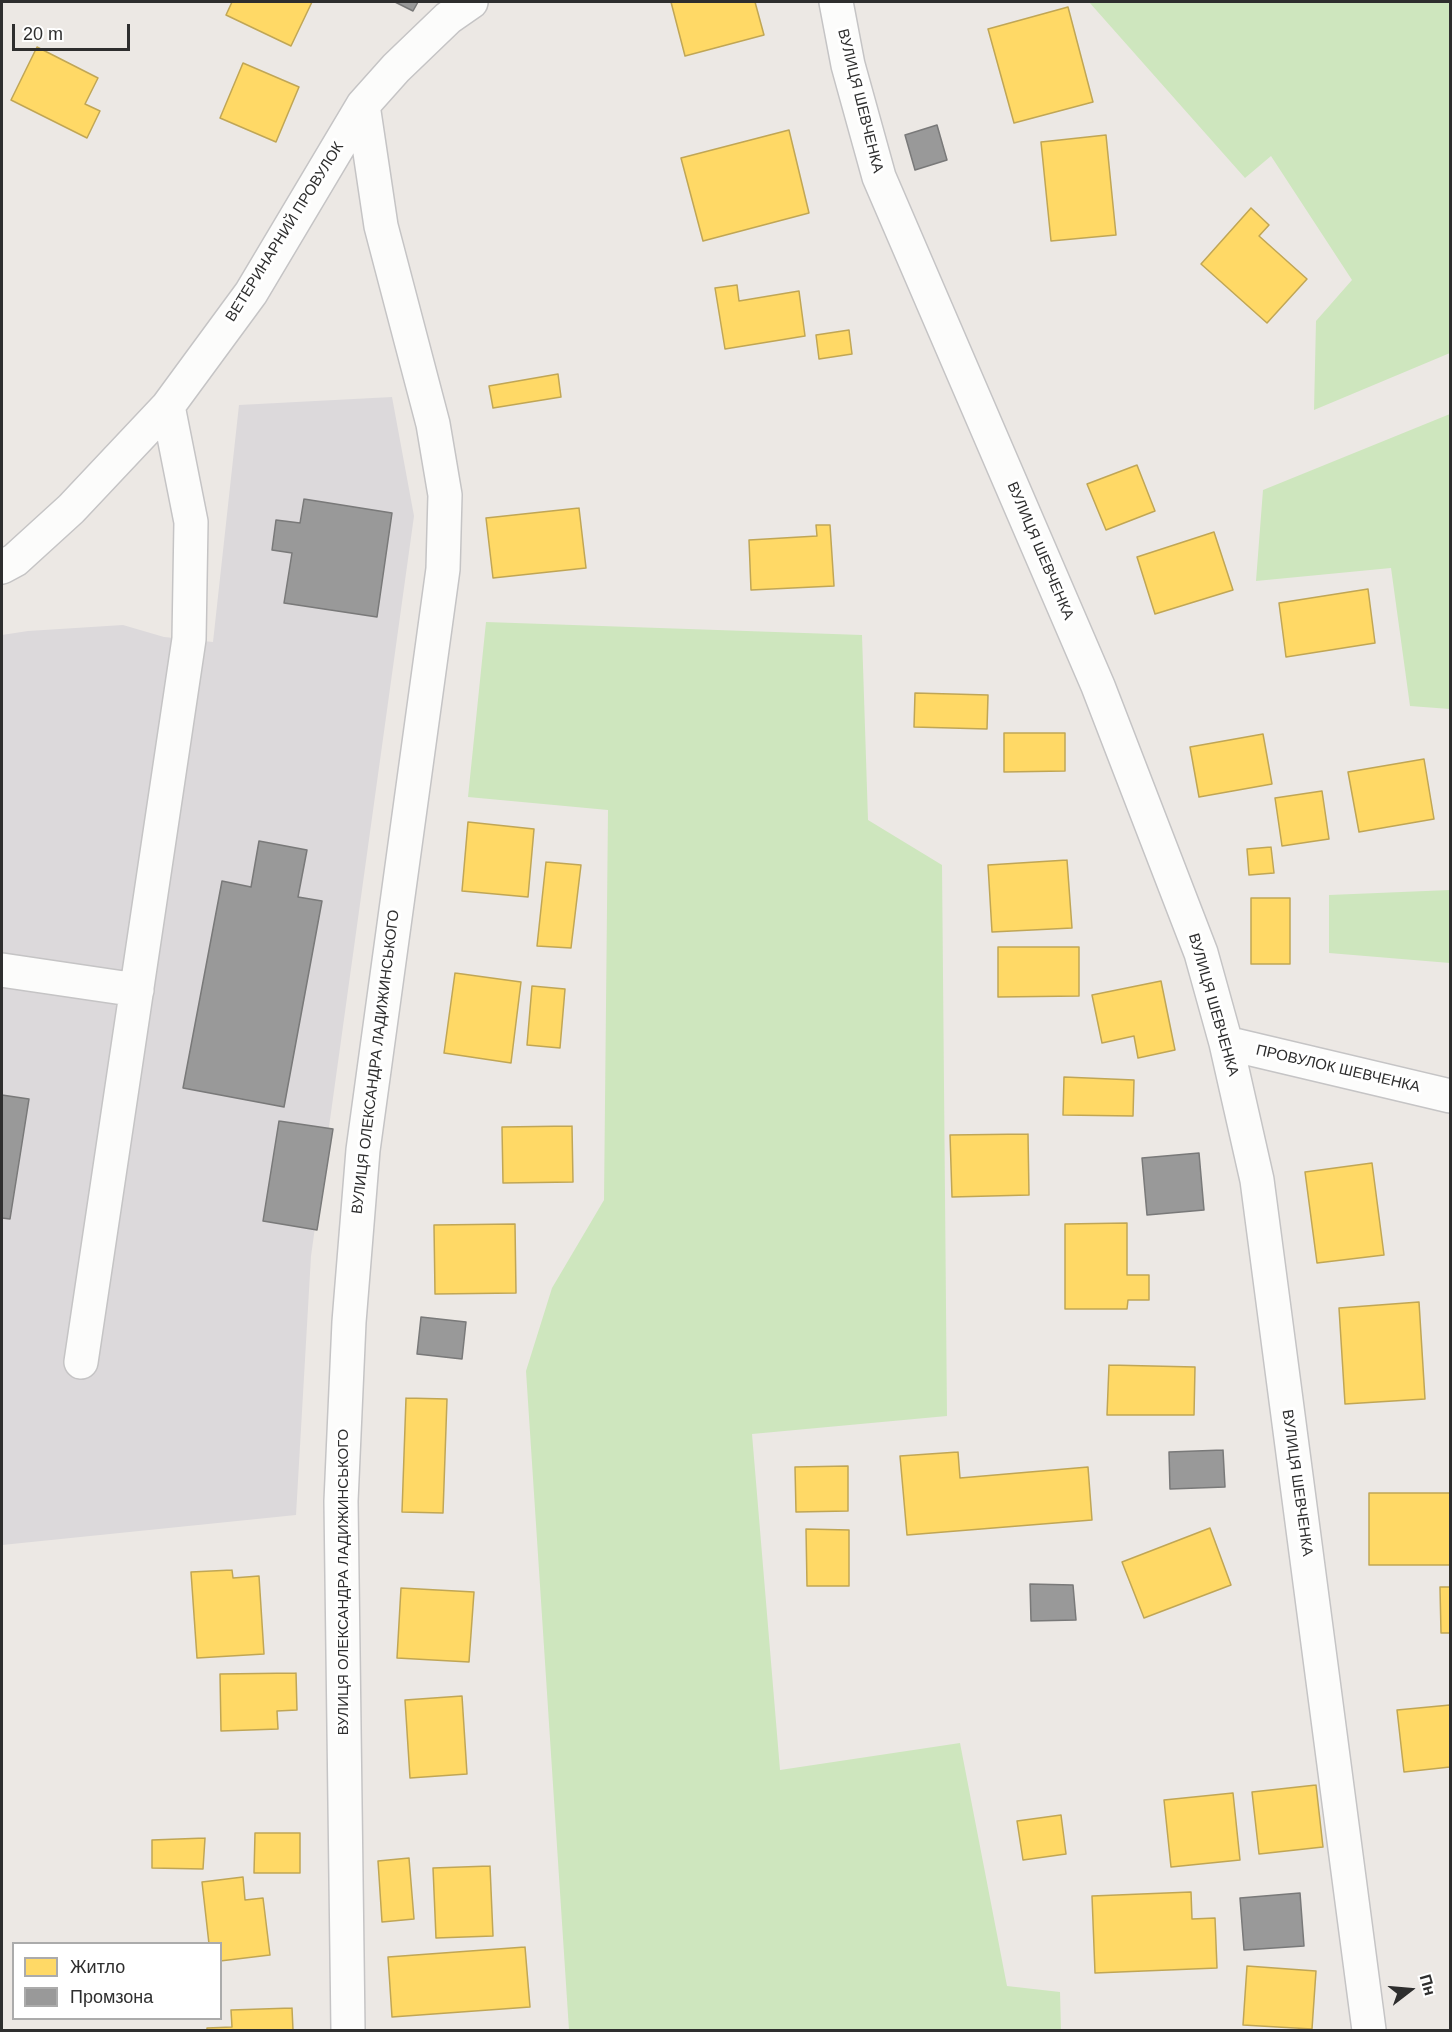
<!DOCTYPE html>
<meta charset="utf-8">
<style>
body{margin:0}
#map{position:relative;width:1452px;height:2032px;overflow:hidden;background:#ece8e4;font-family:Arial,sans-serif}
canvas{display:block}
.frame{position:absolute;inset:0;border:3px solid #2e2e2e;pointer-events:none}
.legend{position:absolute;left:12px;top:1942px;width:210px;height:78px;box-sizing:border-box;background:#fff;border:2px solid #ababab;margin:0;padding:8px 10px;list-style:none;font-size:18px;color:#2e2e2e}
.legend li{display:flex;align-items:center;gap:12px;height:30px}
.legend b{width:30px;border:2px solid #ababab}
.north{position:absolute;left:1380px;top:1960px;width:60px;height:60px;-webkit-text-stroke:4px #fff;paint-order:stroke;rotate:74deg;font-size:16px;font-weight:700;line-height:24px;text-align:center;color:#2e2e2e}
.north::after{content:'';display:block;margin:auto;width:21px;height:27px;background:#2e2e2e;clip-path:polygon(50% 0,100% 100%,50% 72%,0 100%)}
.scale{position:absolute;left:12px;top:24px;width:118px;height:27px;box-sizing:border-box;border:3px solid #2e2e2e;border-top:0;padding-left:8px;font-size:18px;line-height:21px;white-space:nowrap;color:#2e2e2e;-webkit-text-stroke:4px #fff;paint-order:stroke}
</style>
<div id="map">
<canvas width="1452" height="2032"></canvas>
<div class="frame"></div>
<ul class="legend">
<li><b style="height:16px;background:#ffd966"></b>Житло</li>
<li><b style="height:16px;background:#999"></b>Промзона</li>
</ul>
<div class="north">Пн</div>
<div class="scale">20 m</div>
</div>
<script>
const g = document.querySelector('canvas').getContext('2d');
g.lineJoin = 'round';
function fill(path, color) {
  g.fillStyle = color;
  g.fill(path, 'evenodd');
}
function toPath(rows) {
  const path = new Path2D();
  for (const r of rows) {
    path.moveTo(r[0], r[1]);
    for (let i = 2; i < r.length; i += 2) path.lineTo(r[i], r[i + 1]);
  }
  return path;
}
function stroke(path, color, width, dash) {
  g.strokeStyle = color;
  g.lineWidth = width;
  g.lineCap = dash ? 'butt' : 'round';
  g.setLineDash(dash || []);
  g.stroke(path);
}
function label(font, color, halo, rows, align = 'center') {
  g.font = font + ' Arial,sans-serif';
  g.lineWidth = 6;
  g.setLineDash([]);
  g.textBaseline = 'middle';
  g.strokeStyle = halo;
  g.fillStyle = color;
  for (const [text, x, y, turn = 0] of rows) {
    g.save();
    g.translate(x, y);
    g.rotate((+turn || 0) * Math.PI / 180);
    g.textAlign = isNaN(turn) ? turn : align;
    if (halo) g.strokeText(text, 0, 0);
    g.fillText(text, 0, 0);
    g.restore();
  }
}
fill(toPath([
 [392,397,414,516,311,1256,296,1515,2,1545,2,635,28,631,123,625,164,637,213,642,239,405]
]), '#dcd9db');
fill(toPath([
 [1089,2,1450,2,1450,353,1314,410,1316,321,1352,280,1271,156,1245,178],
 [1450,414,1450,709,1410,706,1391,568,1256,581,1263,490],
 [486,622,862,635,868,820,942,865,947,1416,752,1434,780,1770,960,1743,1007,1986,1060,1992,1061,2030,569,2030,526,1371,552,1288,604,1200,608,810,468,797],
 [1450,890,1450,963,1329,953,1329,895]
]), '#cee6be');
const homes = toPath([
 [232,2,312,2,291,46,226,15,232,2],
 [671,2,755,2,764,35,685,56,671,2],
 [1068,7,1093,102,1014,123,988,29,1068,7],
 [37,47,98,78,85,104,100,111,87,138,11,100,37,47],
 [243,63,299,87,276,142,220,118,243,63],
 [789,130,809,213,703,241,681,158,789,130],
 [1106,135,1116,235,1051,241,1041,142,1106,135],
 [1251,208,1269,225,1259,236,1307,279,1267,323,1201,264,1251,208],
 [737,285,739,301,799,291,805,336,725,349,715,288,737,285],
 [849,330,852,354,819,359,816,335,849,330],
 [558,374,561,397,493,408,489,386,558,374],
 [1137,465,1155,511,1106,530,1087,484,1137,465],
 [579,508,586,568,493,578,486,518,579,508],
 [816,525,830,525,834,586,751,590,749,540,817,536,816,525],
 [1214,532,1233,590,1155,614,1137,557,1214,532],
 [1368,589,1375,643,1286,657,1279,603,1368,589],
 [915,693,988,695,987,729,914,727,915,693],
 [1004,733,1065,733,1065,771,1004,772,1004,733],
 [1263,734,1272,784,1199,797,1190,747,1263,734],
 [1424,759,1434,819,1359,832,1348,772,1424,759],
 [1322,791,1329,839,1282,846,1275,798,1322,791],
 [468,822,534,829,528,897,462,891,468,822],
 [1271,847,1274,873,1249,875,1247,849,1271,847],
 [1067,860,1072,928,992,932,988,865,1067,860],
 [546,862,581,865,571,948,537,946,546,862],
 [1251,898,1290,898,1290,964,1251,964,1251,898],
 [998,947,1079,947,1079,996,998,997,998,947],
 [455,973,521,982,511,1063,444,1053,455,973],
 [1161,981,1175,1050,1138,1058,1134,1036,1102,1043,1092,995,1161,981],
 [532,986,565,989,560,1048,527,1045,532,986],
 [1064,1077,1134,1080,1133,1116,1063,1115,1064,1077],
 [572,1126,573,1182,503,1183,502,1127,572,1126],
 [1028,1134,1029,1195,952,1197,950,1135,1028,1134],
 [1372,1163,1384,1255,1317,1263,1305,1172,1372,1163],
 [1127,1223,1127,1275,1149,1275,1149,1300,1128,1300,1127,1309,1065,1309,1065,1224,1127,1223],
 [515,1224,516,1293,435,1294,434,1225,515,1224],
 [1419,1302,1425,1399,1345,1404,1339,1308,1419,1302],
 [1109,1365,1195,1367,1194,1415,1107,1415,1109,1365],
 [406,1398,447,1399,443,1513,402,1512,406,1398],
 [958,1452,960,1478,1088,1467,1092,1520,907,1535,900,1456,958,1452],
 [848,1466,848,1511,796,1512,795,1467,848,1466],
 [1369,1493,1450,1493,1450,1565,1369,1565,1369,1493],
 [1210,1528,1231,1585,1144,1618,1122,1562,1210,1528],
 [806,1529,849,1530,849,1586,807,1586,806,1529],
 [232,1570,233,1578,259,1576,264,1654,197,1658,191,1572,232,1570],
 [1440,1587,1450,1587,1450,1633,1441,1633,1440,1587],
 [401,1588,474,1592,469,1662,397,1658,401,1588],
 [296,1673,297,1710,277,1711,278,1729,221,1731,220,1674,296,1673],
 [462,1696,467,1774,410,1778,405,1700,462,1696],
 [1450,1705,1450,1767,1404,1772,1397,1710,1450,1705],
 [1316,1785,1323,1847,1259,1854,1252,1792,1316,1785],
 [1233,1793,1240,1860,1171,1867,1164,1800,1233,1793],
 [1061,1815,1066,1854,1023,1860,1017,1821,1061,1815],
 [255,1833,300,1833,300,1873,254,1873,255,1833],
 [205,1838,203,1869,152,1868,152,1840,205,1838],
 [409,1858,414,1919,382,1922,378,1861,409,1858],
 [490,1866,493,1936,436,1938,433,1868,490,1866],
 [243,1877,245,1900,263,1898,270,1955,220,1961,220,1944,209,1944,202,1882,243,1877],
 [1191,1892,1192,1919,1215,1918,1217,1968,1095,1973,1092,1896,1191,1892],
 [525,1947,530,2007,392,2017,388,1957,525,1947],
 [1247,1966,1316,1971,1312,2029,1243,2025,1247,1966],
 [292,2008,293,2030,207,2030,207,2028,232,2027,231,2010,292,2008]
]);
fill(homes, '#ffd966');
stroke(homes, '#c0a655', 1.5);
const industry = toPath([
 [395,2,418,2,413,11,395,2],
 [937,125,947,160,915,170,905,135,937,125],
 [304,499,392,513,377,617,284,603,292,553,272,550,276,520,300,523,304,499],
 [259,841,307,850,298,897,322,901,284,1107,183,1088,222,881,251,887,259,841],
 [2,1095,29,1099,10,1219,2,1218,2,1095],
 [279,1121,333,1129,317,1230,263,1221,279,1121],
 [1199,1153,1204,1210,1147,1215,1142,1158,1199,1153],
 [421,1317,466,1322,462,1359,417,1354,421,1317],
 [1223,1450,1225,1487,1170,1489,1169,1452,1223,1450],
 [1030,1584,1073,1585,1076,1620,1031,1621,1030,1584],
 [1300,1893,1304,1946,1244,1950,1240,1898,1300,1893]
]);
fill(industry, '#999');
stroke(industry, '#797979', 1.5);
const minor = toPath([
 [836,2,848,65,879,177,1098,686,1201,953,1226,1043,1257,1180,1369,2030],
 [2,567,15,560,71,509,168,406,251,293,363,105,396,68,448,18,471,2],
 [2,970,137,990],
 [1226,1043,1450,1096],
 [81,1362,189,639,191,522,168,406],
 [348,2030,341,1501,349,1322,363,1150,443,569,445,495,433,424,381,226,363,105]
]);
stroke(minor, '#c5c4c5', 36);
stroke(minor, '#fcfcfb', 33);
label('15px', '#2e2e2e', '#fff', [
 ["ВУЛИЦЯ ШЕВЧЕНКА",860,101,76],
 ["ВЕТЕРИНАРНИЙ ПРОВУЛОК",285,232,-58],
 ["ВУЛИЦЯ ШЕВЧЕНКА",1040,551,67],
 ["ВУЛИЦЯ ШЕВЧЕНКА",1213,1005,74],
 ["ВУЛИЦЯ ОЛЕКСАНДРА ЛАДИЖИНСЬКОГО",376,1062,-83],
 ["ПРОВУЛОК ШЕВЧЕНКА",1338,1069,13],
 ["ВУЛИЦЯ ШЕВЧЕНКА",1297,1483,82],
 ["ВУЛИЦЯ ОЛЕКСАНДРА ЛАДИЖИНСЬКОГО",344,1582,-90]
]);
</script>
